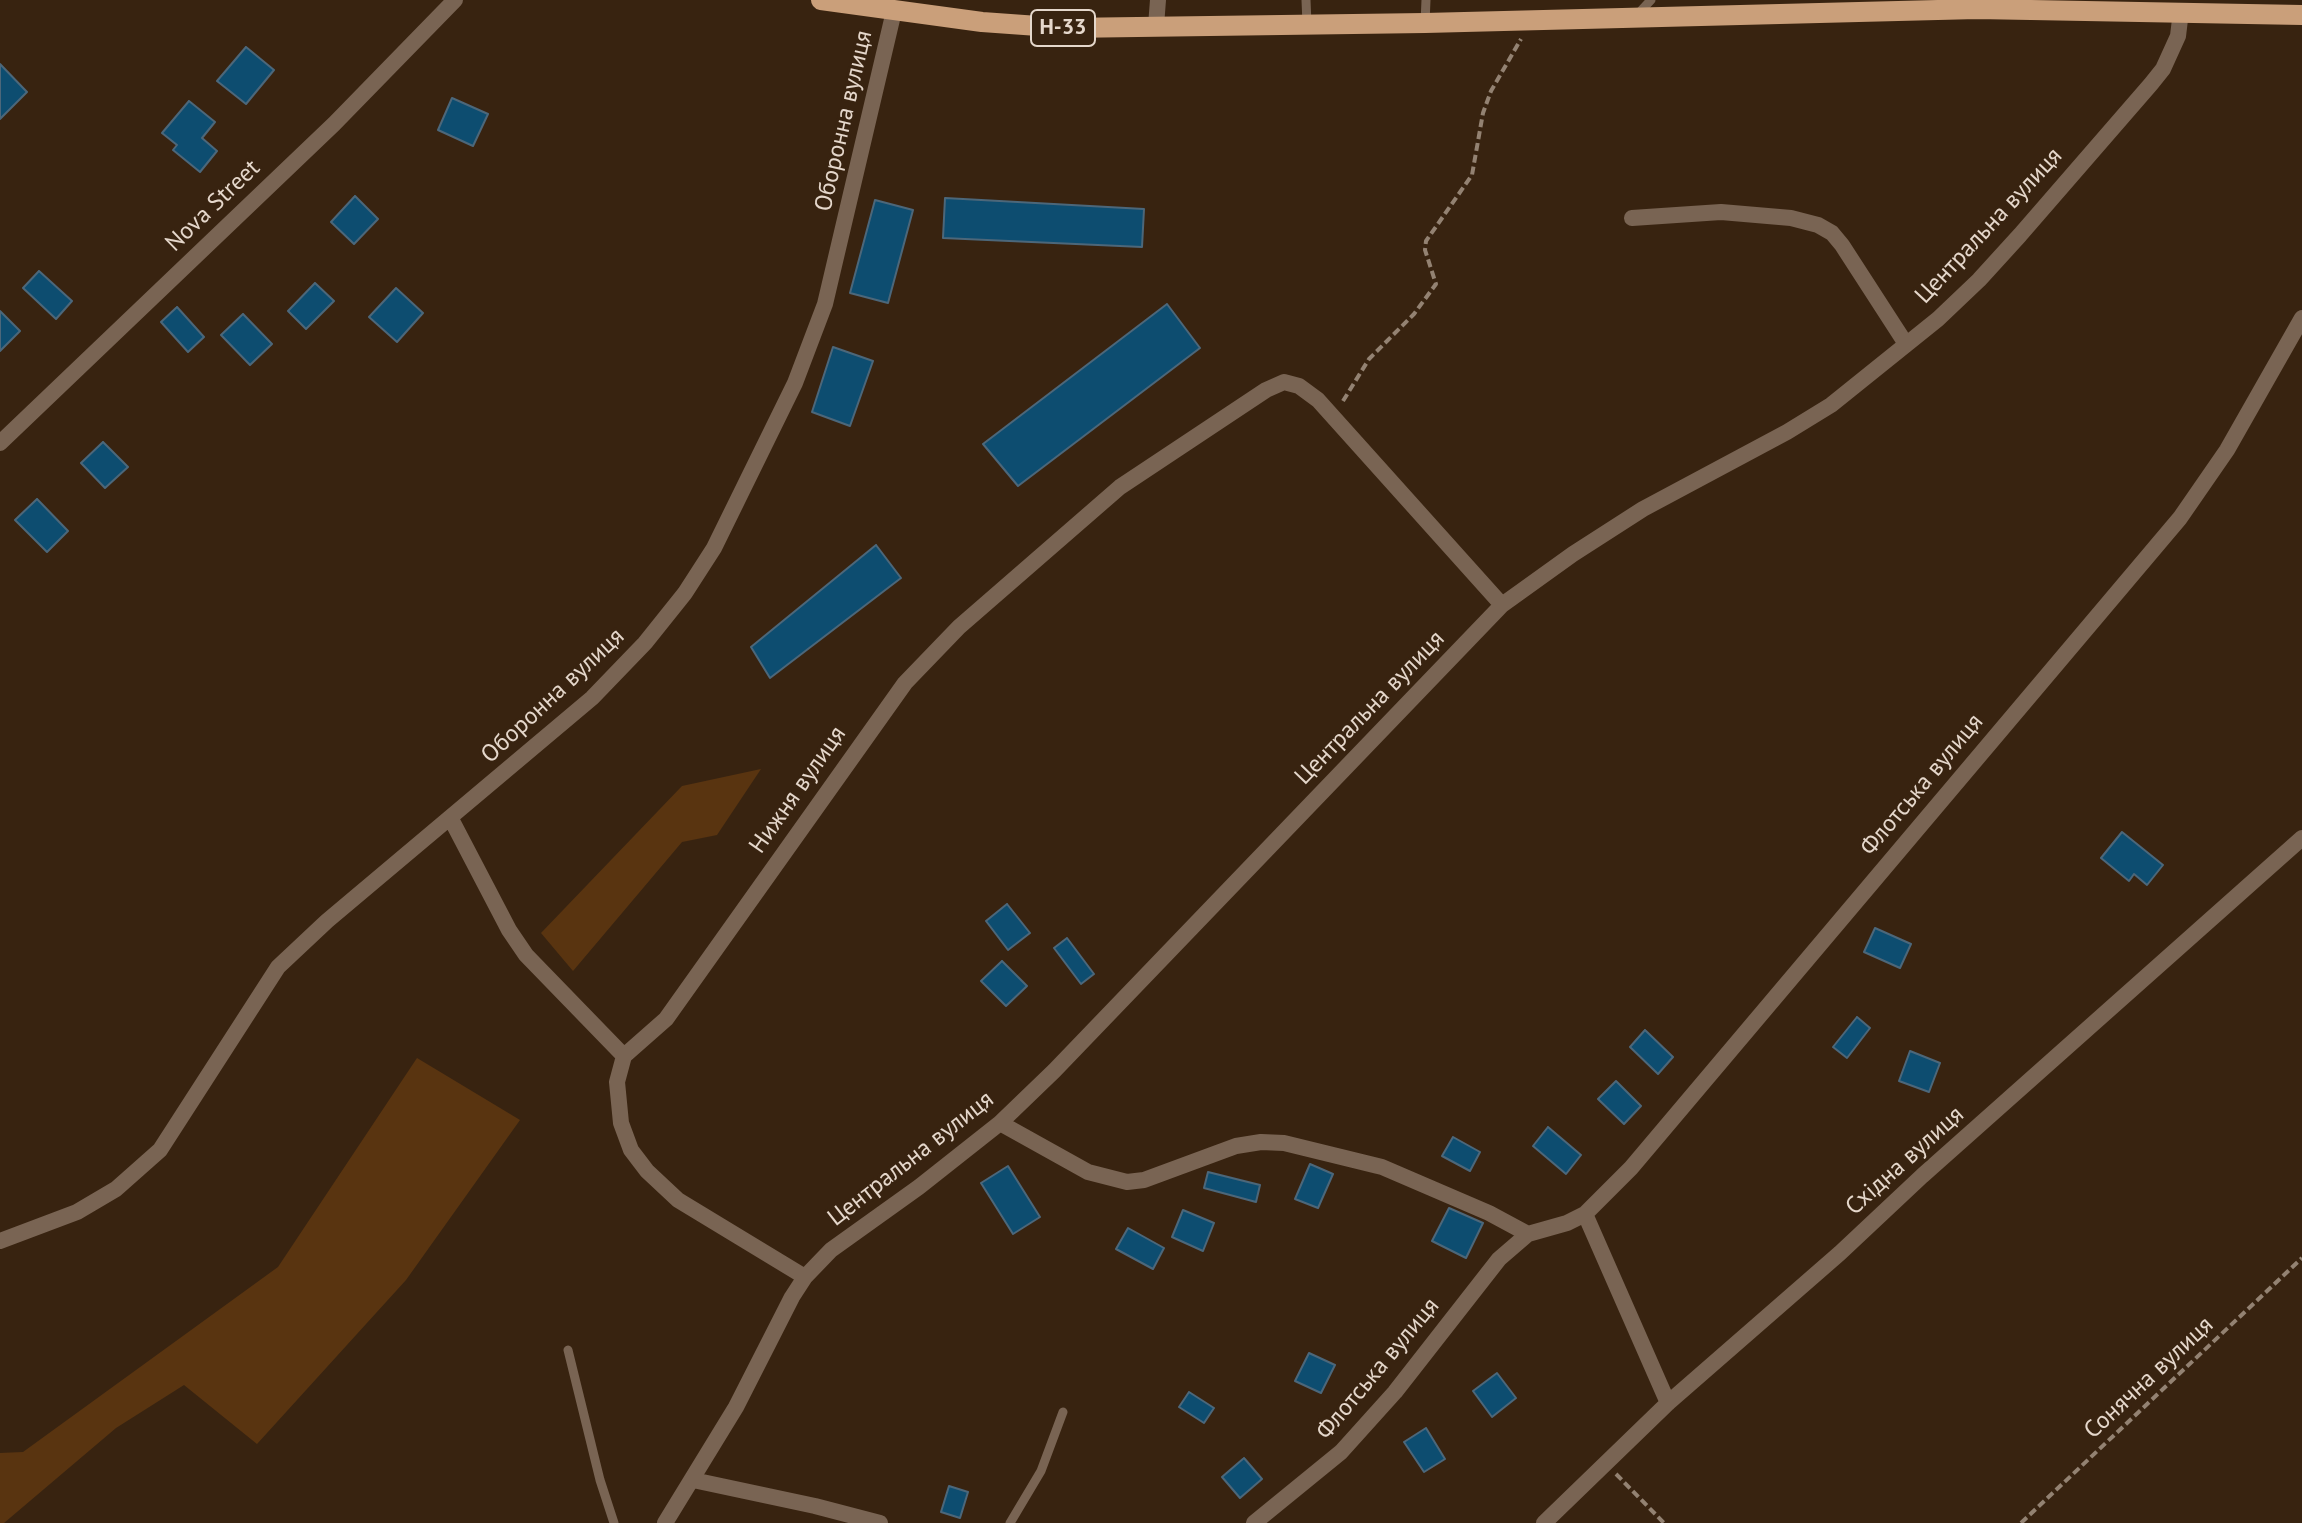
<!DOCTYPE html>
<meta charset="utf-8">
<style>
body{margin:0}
canvas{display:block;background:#382310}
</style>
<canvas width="2302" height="1523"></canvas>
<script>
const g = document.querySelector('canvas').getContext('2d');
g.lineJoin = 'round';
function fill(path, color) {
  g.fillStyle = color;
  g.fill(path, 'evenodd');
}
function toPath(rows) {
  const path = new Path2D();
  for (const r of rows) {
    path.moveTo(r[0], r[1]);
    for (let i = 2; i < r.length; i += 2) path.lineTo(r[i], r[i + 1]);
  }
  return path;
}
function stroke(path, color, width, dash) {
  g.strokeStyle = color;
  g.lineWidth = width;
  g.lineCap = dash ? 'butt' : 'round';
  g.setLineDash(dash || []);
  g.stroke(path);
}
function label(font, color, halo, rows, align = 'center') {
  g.font = font + ' "PT Sans",sans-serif';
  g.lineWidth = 6;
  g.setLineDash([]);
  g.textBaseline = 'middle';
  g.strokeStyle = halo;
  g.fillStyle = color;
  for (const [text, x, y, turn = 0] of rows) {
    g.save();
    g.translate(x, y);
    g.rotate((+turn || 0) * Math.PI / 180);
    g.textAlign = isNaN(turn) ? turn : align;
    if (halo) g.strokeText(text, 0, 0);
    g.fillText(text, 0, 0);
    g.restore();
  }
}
fill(toPath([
 [761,769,717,835,682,842,573,971,541,933,682,786],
 [417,1058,520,1120,406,1280,257,1444,184,1385,116,1428,4,1523,0,1523,0,1453,23,1452,278,1267]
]), '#593410');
const building = toPath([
 [246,47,274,70,246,104,217,81,246,47],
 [0,64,27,92,0,119,0,64],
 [452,98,488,114,473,146,438,130,452,98],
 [189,101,215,122,202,138,217,151,200,172,173,150,177,145,162,133,189,101],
 [355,196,378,219,354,244,331,222,355,196],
 [945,198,1144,209,1142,247,943,238,945,198],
 [875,200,913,210,888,303,850,293,875,200],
 [39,271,72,301,56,319,23,288,39,271],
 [315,283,334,301,306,329,288,311,315,283],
 [396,288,423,313,397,342,369,317,396,288],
 [1167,304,1200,348,1018,486,983,444,1167,304],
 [177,307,204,337,188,352,161,322,177,307],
 [0,311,20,331,0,351,0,311],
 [243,314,272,344,250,365,221,335,243,314],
 [833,347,873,361,850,426,812,412,833,347],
 [103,442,128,467,105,488,81,463,103,442],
 [37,499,68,531,47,552,15,520,37,499],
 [876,545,901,578,770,678,751,647,876,545],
 [2122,832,2163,865,2147,885,2134,874,2129,881,2101,858,2122,832],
 [1007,904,1030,933,1008,950,986,921,1007,904],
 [1875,928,1911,944,1900,968,1864,952,1875,928],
 [1067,938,1094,974,1081,984,1054,948,1067,938],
 [1002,961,1027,986,1006,1006,981,981,1002,961],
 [1857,1017,1870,1028,1847,1058,1833,1047,1857,1017],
 [1645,1030,1673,1057,1658,1074,1630,1047,1645,1030],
 [1910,1051,1940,1063,1929,1092,1899,1081,1910,1051],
 [1616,1081,1641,1106,1624,1124,1598,1099,1616,1081],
 [1548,1127,1581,1155,1566,1174,1533,1146,1548,1127],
 [1453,1137,1480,1152,1470,1171,1442,1156,1453,1137],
 [1310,1164,1333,1174,1318,1208,1295,1199,1310,1164],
 [1008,1166,1040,1217,1013,1234,981,1183,1008,1166],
 [1208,1172,1260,1185,1256,1202,1204,1188,1208,1172],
 [1449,1208,1483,1223,1466,1258,1432,1241,1449,1208],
 [1183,1210,1214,1223,1203,1251,1172,1237,1183,1210],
 [1128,1228,1164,1248,1153,1269,1116,1249,1128,1228],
 [1309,1353,1335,1365,1321,1393,1295,1381,1309,1353],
 [1497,1373,1516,1398,1492,1417,1473,1391,1497,1373],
 [1189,1392,1214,1408,1204,1423,1179,1407,1189,1392],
 [1426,1428,1445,1459,1424,1472,1404,1442,1426,1428],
 [1244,1458,1262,1479,1240,1498,1222,1477,1244,1458],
 [949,1486,968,1492,960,1518,941,1512,949,1486]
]);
fill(building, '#0d4d70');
stroke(building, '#4c677a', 2);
stroke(toPath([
 [1343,401,1369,359,1414,314,1436,284,1425,250,1426,241,1472,175,1483,113,1491,91,1521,39],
 [1616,1474,1664,1523],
 [2021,1523,2302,1258]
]), '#938272', 4, [8, 4]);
stroke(toPath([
 [1306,0,1307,24],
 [1637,15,1651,0],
 [1425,23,1426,0],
 [568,1350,600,1480,614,1523],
 [1010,1523,1041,1471,1063,1412]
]), '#796453', 9);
stroke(toPath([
 [1156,26,1158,0],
 [1632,218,1721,212,1791,218,1818,225,1832,233,1842,245,1906,344],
 [0,443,334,124,455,0],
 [451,819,509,930,526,955,624,1056],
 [1000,1123,1088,1172,1127,1182,1144,1180,1236,1146,1261,1142,1284,1143,1382,1167,1489,1213,1528,1234],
 [1585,1214,1668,1403],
 [0,1241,77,1212,116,1189,160,1150,278,967,327,921,592,698,645,643,685,593,714,548,795,383,825,304,894,11],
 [805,1277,678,1200,647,1171,631,1150,621,1123,617,1082,624,1056,666,1019,905,683,959,627,1120,487,1266,390,1284,382,1299,386,1318,400,1502,605],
 [693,1480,815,1506,880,1523],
 [665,1523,736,1407,792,1297,805,1277,831,1250,919,1187,1000,1123,1054,1071,1502,605,1573,554,1643,509,1787,432,1831,405,1938,319,1979,280,2020,235,2151,84,2163,69,2178,36,2181,11],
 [1254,1523,1341,1452,1395,1392,1499,1259,1528,1234,1567,1223,1585,1214,1631,1168,2180,518,2227,450,2302,318],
 [1544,1523,1668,1403,1840,1253,1922,1176,2302,838]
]), '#796453', 16);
stroke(toPath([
 [821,0,982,22,1066,28,1425,23,1977,9,2302,15]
]), '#ca9f7a', 20);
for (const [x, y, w] of [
 [1063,28,64]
]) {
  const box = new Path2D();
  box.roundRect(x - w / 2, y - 18, w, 36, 6);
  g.fillStyle = '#382310';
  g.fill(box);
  stroke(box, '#e5d7cb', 2);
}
label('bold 22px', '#e5d7cb', null, [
 ["Н-33",1063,28]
]);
label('24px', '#e5d7cb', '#382310', [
 ["Оборонна вулиця",844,121,-77],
 ["Nova Street",213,206,-44],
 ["Центральна вулиця",1989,226,-47],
 ["Оборонна вулиця",553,696,-43],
 ["Центральна вулиця",1370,708,-46],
 ["Флотська вулиця",1922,785,-50],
 ["Нижня вулиця",798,790,-55],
 ["Центральна вулиця",911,1159,-38],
 ["Східна вулиця",1905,1161,-42],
 ["Флотська вулиця",1378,1369,-50],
 ["Сонячна вулиця",2149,1378,-43]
]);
</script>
